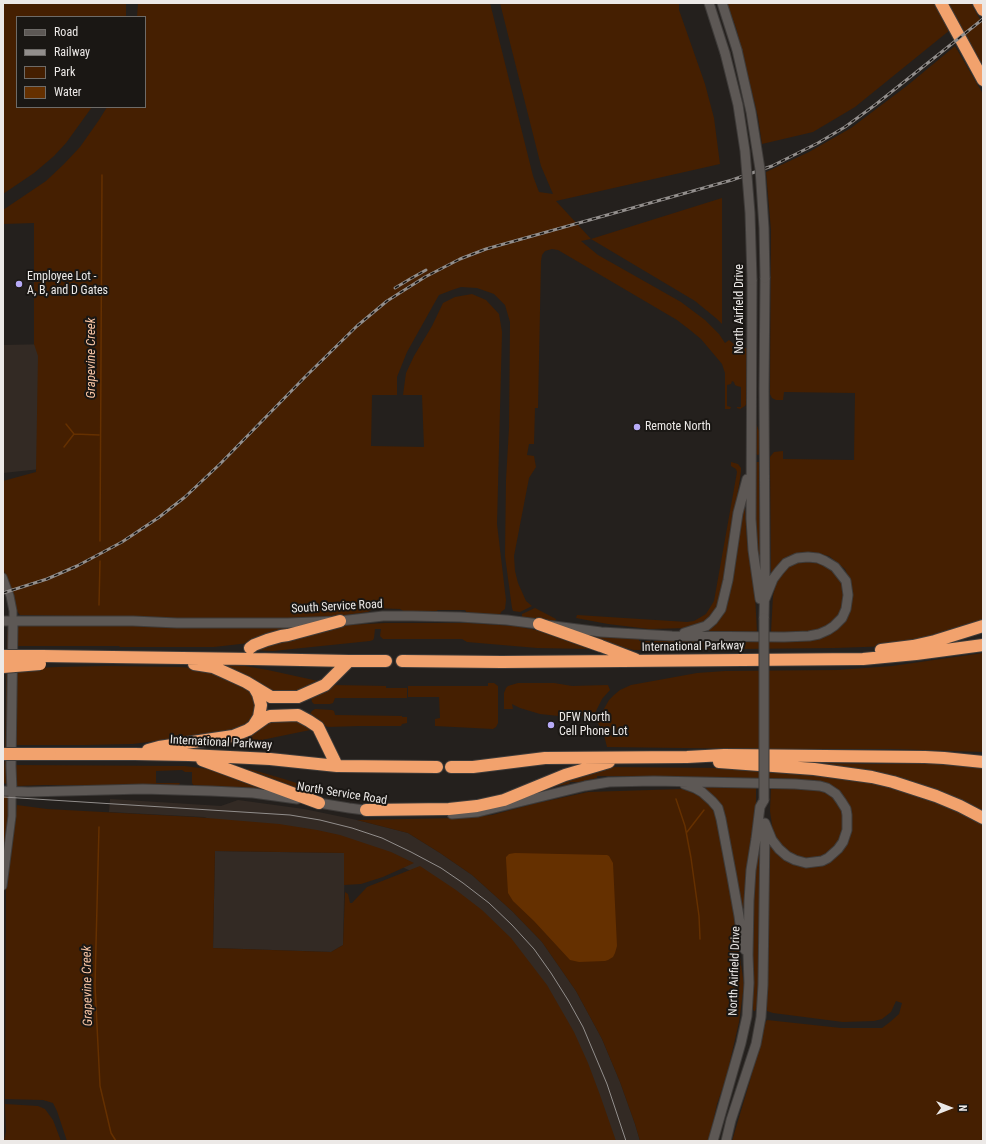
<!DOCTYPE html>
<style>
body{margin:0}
#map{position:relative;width:986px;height:1144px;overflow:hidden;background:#24201d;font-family:"Roboto Condensed",sans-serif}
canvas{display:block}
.frame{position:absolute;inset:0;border:4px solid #ece9e7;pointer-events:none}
.legend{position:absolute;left:16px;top:16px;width:130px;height:92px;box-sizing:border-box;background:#1a1714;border:1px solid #6e6b68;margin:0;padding:5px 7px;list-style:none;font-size:12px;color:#ece9e7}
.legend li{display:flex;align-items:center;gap:8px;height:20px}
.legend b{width:20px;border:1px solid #6e6b68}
.north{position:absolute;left:930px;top:1088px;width:40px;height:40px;-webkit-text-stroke:3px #1a1714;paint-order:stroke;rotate:90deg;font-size:11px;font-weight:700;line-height:16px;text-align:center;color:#ece9e7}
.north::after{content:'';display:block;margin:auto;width:14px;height:18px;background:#ece9e7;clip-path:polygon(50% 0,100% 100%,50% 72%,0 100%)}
</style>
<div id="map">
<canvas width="986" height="1144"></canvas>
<div class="frame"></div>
<ul class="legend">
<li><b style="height:5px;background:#5d5855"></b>Road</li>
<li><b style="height:5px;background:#928e8c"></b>Railway</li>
<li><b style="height:11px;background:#451f01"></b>Park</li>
<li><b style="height:11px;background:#653000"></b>Water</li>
</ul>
<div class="north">N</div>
</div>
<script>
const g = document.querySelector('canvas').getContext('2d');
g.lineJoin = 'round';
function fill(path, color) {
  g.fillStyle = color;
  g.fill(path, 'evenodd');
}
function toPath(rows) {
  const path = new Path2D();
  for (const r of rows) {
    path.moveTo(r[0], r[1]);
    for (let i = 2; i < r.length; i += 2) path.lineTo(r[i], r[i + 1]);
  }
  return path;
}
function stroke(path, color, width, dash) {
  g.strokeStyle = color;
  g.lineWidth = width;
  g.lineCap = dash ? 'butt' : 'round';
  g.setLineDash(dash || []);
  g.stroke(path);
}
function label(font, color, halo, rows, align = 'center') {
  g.font = font + ' "Roboto Condensed",sans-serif';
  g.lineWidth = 4;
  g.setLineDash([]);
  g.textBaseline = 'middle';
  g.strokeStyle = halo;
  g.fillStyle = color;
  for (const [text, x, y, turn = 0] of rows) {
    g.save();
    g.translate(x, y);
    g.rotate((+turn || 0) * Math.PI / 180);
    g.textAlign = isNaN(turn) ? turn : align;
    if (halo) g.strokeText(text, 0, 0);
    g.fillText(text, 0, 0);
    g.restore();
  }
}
fill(toPath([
 [52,344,50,468,3,473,3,345],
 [110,799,221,806,238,800,304,809,357,820,408,833,440,853,472,875,512,911,542,942,576,991,602,1039,620,1082,635,1124,640,1141,605,1141,411,871,356,847,215,821,204,817,109,812],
 [215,851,345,853,343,945,331,952,213,948]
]), '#332a24');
fill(toPath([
 [3,3,126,3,126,17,17,17,17,107,92,107,66,143,54,156,34,173,3,194],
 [138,3,490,3,533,176,539,192,553,194,541,166,500,3,679,3,679,10,705,84,714,118,720,164,556,201,591,239,722,198,722,324,717,319,695,301,591,239,581,241,598,255,681,302,705,320,719,334,725,343,729,340,736,346,741,348,747,348,747,403,745,406,740,409,737,408,737,407,741,407,741,387,737,386,735,385,734,382,732,381,731,384,727,385,727,406,731,407,730,409,725,409,725,373,722,364,701,339,690,330,677,320,558,250,552,249,545,251,542,255,541,261,538,408,535,408,534,444,529,444,527,455,534,456,536,467,529,478,514,556,515,571,518,583,526,601,532,606,520,612,513,611,512,608,505,556,506,480,509,428,510,322,505,305,494,294,477,288,461,287,452,290,439,295,435,302,407,352,397,377,397,395,372,395,371,446,424,447,422,395,403,395,406,373,414,356,432,326,443,303,455,297,472,294,486,300,499,314,502,332,497,524,506,600,505,609,501,612,500,615,467,613,465,610,438,610,433,613,405,612,400,609,374,608,368,612,331,617,310,619,189,619,140,617,20,615,16,610,13,597,3,568,3,481,36,472,38,356,34,344,34,223,3,224,3,210,46,181,64,164,80,147,99,120,107,107,145,107,145,17,137,17],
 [727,3,937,3,950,30,855,107,813,132,762,144,758,117,737,31],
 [944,3,971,3,983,25,983,71],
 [955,46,983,94,983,621,949,635,892,646,835,648,634,650,598,642,566,630,639,638,639,641,782,641,805,639,847,617,851,606,852,586,845,569,829,556,809,553,771,575,770,457,774,452,783,451,783,459,854,460,855,393,784,392,783,400,776,400,772,398,770,394,771,230,766,172,809,152,851,128,908,85],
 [756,423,759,431,759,443,761,453,758,455,755,454],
 [731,462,738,464,741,468,741,472,720,605,707,622,689,628,649,629,608,624,576,618,577,615,687,622,694,621,706,614,714,601,737,472,736,469,731,466],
 [755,462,760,462,762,570,759,570,755,538],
 [743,506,745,507,747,541,755,595,757,632,771,632,773,596,777,579,791,564,801,559,822,561,841,577,845,600,841,614,830,625,812,632,702,632,726,606,729,600],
 [535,608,556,619,555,621,522,617,522,614],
 [385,623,468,623,515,626,546,632,592,649,537,648,467,642,462,639,383,639,380,636,381,629,375,629,374,638,373,640,370,641,273,651,255,650,331,628,349,625],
 [20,625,302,626,249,643,214,647,120,647,119,646,16,646,17,629],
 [8,628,9,628,7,783,5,784,4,782,3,777,5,760,7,635],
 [983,653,983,752,891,749,757,749,607,747,604,735,597,721,609,700,614,695,620,690,631,685,697,673,725,671,837,670,892,666],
 [212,663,239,665,268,670,318,681,318,685,302,694,269,694],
 [107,666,180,667,205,669,249,688,257,699,254,719,239,730,133,744,85,745,16,745,16,669,57,667],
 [488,683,494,683,498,686,498,723,496,727,493,729,435,726,435,719,440,718,439,697,408,697,408,686,488,686],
 [518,683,554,683,572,686,608,685,610,690,602,699,594,715,568,717,540,714,520,708,512,704,513,709,504,709,504,693,506,688,508,686],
 [333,685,386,686,386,688,407,688,407,698,335,698,333,703,330,704,314,704,312,702,311,697,329,686],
 [315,709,332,710,334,711,335,715,402,716,402,717,407,717,407,723,402,724,401,726,359,726,328,727,319,723,310,717,310,714,312,711],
 [269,719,301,719,315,729,247,743,227,745,188,746],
 [813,763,879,764,924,763,983,768,983,814],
 [15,765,185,766,215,770,267,790,197,787,194,786,192,783,192,772,185,772,182,770,156,771,156,783,180,783,178,786,44,785,16,786],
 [238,767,253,770,284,779,321,791,320,794,304,792],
 [607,767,728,768,814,774,898,787,949,805,983,824,983,1141,732,1141,751,1077,764,1024,767,1020,841,1028,882,1028,890,1022,899,1014,902,1003,896,1001,891,1012,882,1019,874,1021,843,1022,773,1013,767,1011,766,1008,769,843,789,859,831,858,850,821,834,790,658,776,597,776,597,778,579,782,570,782,569,784,539,789],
 [701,787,756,787,756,809,754,817,746,872,743,915,725,821],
 [771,787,820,790,831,796,837,803,842,811,843,830,838,843,828,853,822,856,809,859,801,858,791,855,777,841,773,832,770,811],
 [682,789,701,796,713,808,720,830,728,875,744,985,739,1022,726,1079,717,1104,709,1141,640,1141,635,1124,620,1082,602,1039,576,991,542,942,512,911,472,875,440,853,408,833,357,820,456,818,492,815,533,804,588,792],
 [3,795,11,795,10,822,3,861],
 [17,805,47,809,195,817,279,824,317,830,340,835,391,852,414,863,383,877,361,884,344,885,344,853,215,851,213,948,331,952,343,945,345,892,348,894,350,903,352,903,367,887,420,866,456,890,482,910,511,938,547,985,574,1032,588,1063,600,1095,616,1141,67,1141,57,1111,53,1103,43,1100,5,1099,6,888],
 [759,847,761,848,759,1003,755,1011,754,1011,752,1008,751,1002,753,883],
 [5,1104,38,1106,45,1109,53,1120,61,1141,4,1141,6,1132]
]), '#451f01');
fill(toPath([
 [515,853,607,855,609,856,613,863,617,946,615,953,613,957,608,960,605,961,579,962,570,960,534,921,513,901,508,893,506,859,506,857,509,854]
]), '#653000');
stroke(toPath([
 [66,424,74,434,99,435],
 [64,447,74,434],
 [100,541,102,175],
 [99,605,100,561],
 [676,799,685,826,691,858,699,916,700,939],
 [99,827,95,985,100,1086,111,1133,116,1141],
 [687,832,704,810]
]), '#653000', 1.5);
const street = toPath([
 [3,577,10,596,13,611,13,622],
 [3,886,12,816,12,791]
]);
const secondary = toPath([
 [709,3,725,53],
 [722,3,737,50],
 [752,280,751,519,753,550,760,599],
 [764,618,765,572,764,388,765,278],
 [3,621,133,621,177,623,288,623,340,621,383,616,412,616,460,617,507,620,601,632,672,636,784,637,809,636,819,634,828,630,834,626,842,618,846,609,848,595,846,581,835,567,825,561,818,558,808,557,797,558,786,563,779,571,773,579,765,599],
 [684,633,706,626,713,620,721,609,728,580,738,513,747,479],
 [684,784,695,788,702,792,712,801,718,808,721,819,732,877,739,916,743,947,745,950],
 [3,791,28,792,143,789,211,791,253,793,297,799],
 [12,791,11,766,13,622],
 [313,802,349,808,372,811],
 [452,814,478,812,585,786,609,782,654,781,795,784,820,786,827,788,836,794,841,801,846,809,847,815,847,830,843,842,838,849,828,858,822,861,806,863,795,860,787,856,779,849,772,840,765,823],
 [713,1141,741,1043,747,1016,749,983,748,955,749,901,751,870,756,839,760,807,764,800],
 [726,1141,731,1120,756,1044,761,1017,763,985,765,827]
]);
const highway = toPath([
 [941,3,983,80],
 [979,3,983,10],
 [539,624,601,646,635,659],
 [250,648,254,645,267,640,281,636,288,635,340,621],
 [881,650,913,646,935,641,983,626],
 [42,656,253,659,349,661,386,661],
 [402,661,502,662,863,659,916,654,983,645],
 [194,664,213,667,222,671,246,682,271,697,298,697,325,685,349,661],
 [254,687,258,694,261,705,259,717,254,725],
 [148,750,159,747,233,736,248,730,265,718,270,716,298,715,309,721,318,727,337,766],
 [50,754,135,754,189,755,270,759,337,766,437,767],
 [202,760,319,803],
 [719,762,814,769,872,777,893,782,936,796,960,806,983,818],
 [451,767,473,767,545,758,687,757,724,755,925,757,944,758,983,762],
 [366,810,449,809,477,806,504,800,565,775,609,762]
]);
stroke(street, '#3e3b39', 9);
stroke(secondary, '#3e3b39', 11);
stroke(highway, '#3e3b39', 14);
stroke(street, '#5d5855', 7);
stroke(secondary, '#5d5855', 9);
stroke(highway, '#f2a26d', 12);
stroke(toPath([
 [3,797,290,815,320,820,352,828,382,838,411,852,441,868,463,883,489,903,512,925,534,949,551,973,568,1000,583,1027,607,1084,626,1141]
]), '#928e8c', 1);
const rail = toPath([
 [395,288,410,279,426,270],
 [3,593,47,579,77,566,122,542,158,518,185,497,220,464,305,377,357,326,387,301,425,277,460,259,486,249,732,180,772,166,818,143,845,127,875,105,983,19]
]);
stroke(rail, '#928e8c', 3);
stroke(rail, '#1a1714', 1.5, [4.5]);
const secondaryBridge = toPath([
 [737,50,751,112,760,169,764,228,765,278],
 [725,53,738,105,745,151,750,213,752,280],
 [764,800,764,618]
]);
const highwayBridge = toPath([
 [3,656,42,656],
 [3,667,40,664],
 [3,754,50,754]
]);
stroke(secondaryBridge, '#3e3b39', 11, []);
stroke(highwayBridge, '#3e3b39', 14, []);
stroke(secondaryBridge, '#5d5855', 9);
stroke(highwayBridge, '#f2a26d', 12);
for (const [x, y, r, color] of [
 [19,284,4,"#b7abf7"],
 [637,427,4,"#b7abf7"],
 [551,725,4,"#b7abf7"]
]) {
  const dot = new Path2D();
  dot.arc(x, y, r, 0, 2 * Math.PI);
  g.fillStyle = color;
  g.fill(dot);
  stroke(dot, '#1a1714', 1.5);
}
label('12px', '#ece9e7', '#1a1714', [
 ["Employee Lot -",27,277],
 ["A, B, and D Gates",27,291],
 ["Remote North",645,427],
 ["DFW North",559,718],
 ["Cell Phone Lot",559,732]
], 'left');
label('12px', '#ece9e7', '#1a1714', [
 ["North Airfield Drive",740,309,-90],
 ["South Service Road",337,607,-3],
 ["International Parkway",693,647,-1],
 ["International Parkway",221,743,3],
 ["North Service Road",342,794,9],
 ["North Airfield Drive",735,971,-88]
]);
label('italic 13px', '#f9c5a4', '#1a1714', [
 ["Grapevine Creek",92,358,-90],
 ["Grapevine Creek",88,986,-91]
]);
</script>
